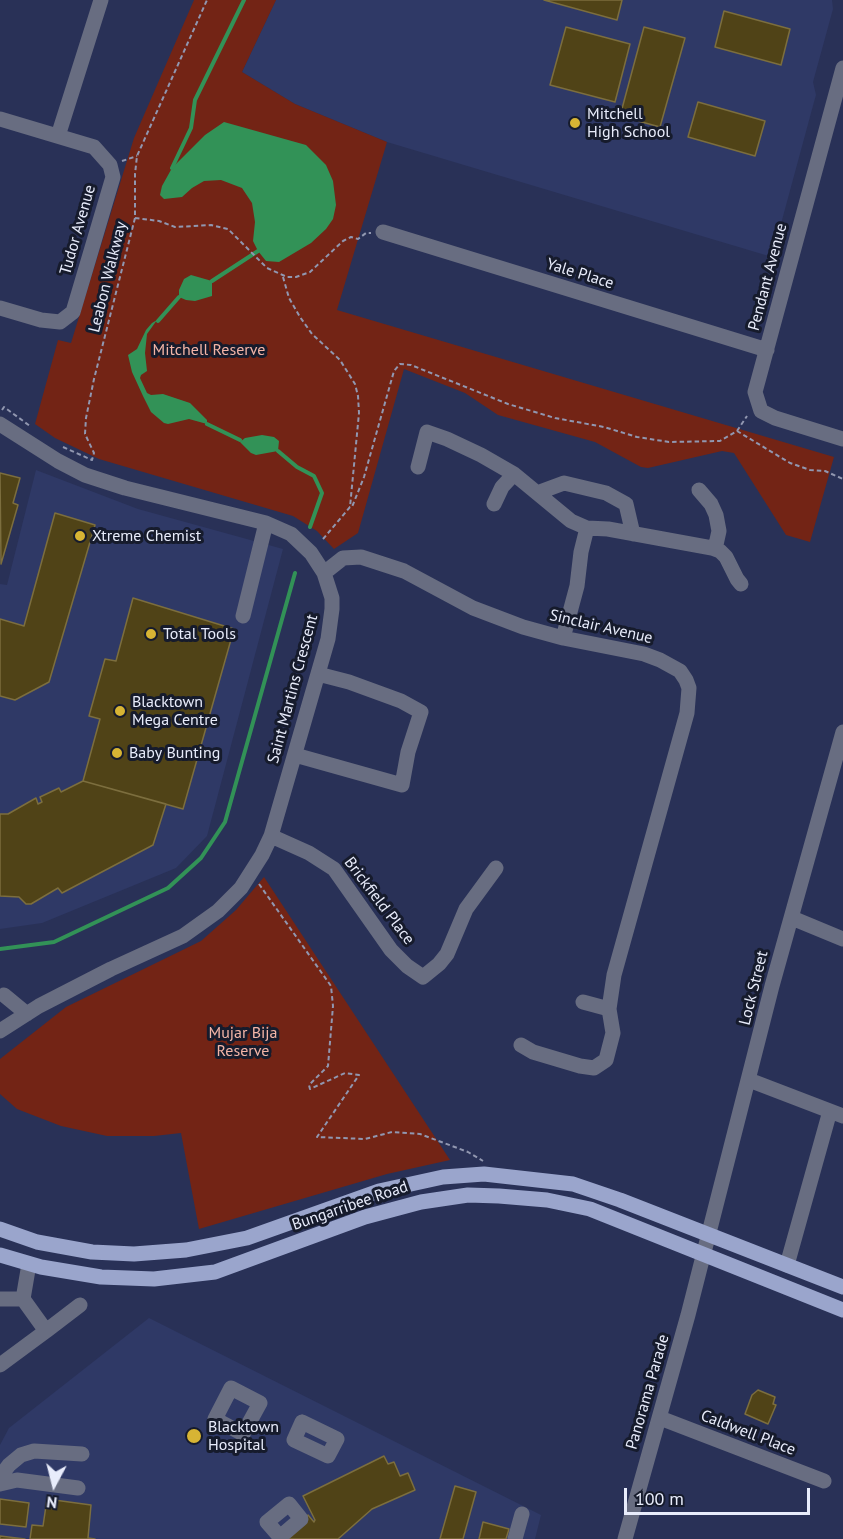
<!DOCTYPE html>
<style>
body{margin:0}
#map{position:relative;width:843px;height:1539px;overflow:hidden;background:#293157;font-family:"PT Sans",sans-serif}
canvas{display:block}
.north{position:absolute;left:24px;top:1455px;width:60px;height:60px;-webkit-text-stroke:4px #161b2c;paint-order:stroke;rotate:187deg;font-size:16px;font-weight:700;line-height:24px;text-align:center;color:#e8ecfb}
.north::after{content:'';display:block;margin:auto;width:21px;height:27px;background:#e8ecfb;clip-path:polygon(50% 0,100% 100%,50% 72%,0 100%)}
.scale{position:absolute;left:624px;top:1488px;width:186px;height:27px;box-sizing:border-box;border:3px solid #e8ecfb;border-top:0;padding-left:8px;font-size:18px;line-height:21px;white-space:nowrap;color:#e8ecfb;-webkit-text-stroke:4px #161b2c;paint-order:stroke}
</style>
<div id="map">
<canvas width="843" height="1539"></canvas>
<div class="north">N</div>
<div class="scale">100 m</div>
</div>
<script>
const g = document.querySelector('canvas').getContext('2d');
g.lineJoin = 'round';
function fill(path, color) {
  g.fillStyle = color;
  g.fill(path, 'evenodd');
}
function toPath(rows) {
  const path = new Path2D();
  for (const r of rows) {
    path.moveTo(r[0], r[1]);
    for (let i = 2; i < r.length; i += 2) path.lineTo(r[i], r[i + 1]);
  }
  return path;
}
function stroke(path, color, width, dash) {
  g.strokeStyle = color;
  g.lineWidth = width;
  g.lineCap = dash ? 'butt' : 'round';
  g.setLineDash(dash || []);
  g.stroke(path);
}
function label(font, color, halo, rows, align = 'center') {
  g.font = font + ' "PT Sans",sans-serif';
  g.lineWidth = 6;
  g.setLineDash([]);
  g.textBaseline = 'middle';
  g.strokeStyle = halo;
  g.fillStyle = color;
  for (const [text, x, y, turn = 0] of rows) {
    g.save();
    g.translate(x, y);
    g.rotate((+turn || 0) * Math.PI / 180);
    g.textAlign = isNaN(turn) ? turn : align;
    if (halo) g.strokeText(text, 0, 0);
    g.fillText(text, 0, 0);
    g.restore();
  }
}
fill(toPath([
 [276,0,832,0,833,9,813,82,816,95,814,102,772,257,387,142,295,104,242,72],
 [36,470,138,509,283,549,207,836,176,868,42,923,0,929,0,584,7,585],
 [149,1318,541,1515,535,1539,0,1539,0,1445,9,1428]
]), '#2f3966');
fill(toPath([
 [194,0,276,0,242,72,295,104,387,142,337,310,834,457,810,542,786,535,734,453,722,451,648,468,641,467,595,442,498,415,465,393,404,369,358,533,334,549,317,531,293,516,99,459,55,438,35,424,58,340,71,343,134,138],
 [264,877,450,1160,387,1174,199,1229,181,1133,154,1136,107,1136,61,1126,17,1109,0,1094,0,1059,66,1007,201,941,236,910]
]), '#732415');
fill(toPath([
 [224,122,306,145,326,165,333,181,336,205,333,219,326,229,311,243,279,262,266,261,258,251,253,241,255,222,252,203,242,188,221,180,204,181,192,188,182,197,164,199,160,195,162,186,172,168,205,135],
 [191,275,212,281,212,296,195,301,186,300,179,297,179,290,184,279],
 [157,320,147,334,145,353,147,371,141,375,140,378,147,393,151,395,163,394,190,403,207,420,207,424,189,419,168,424,164,423,151,412,143,396,132,372,128,355,137,349,146,330,152,323],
 [262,435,274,437,279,441,278,451,256,455,251,453,240,442,245,438]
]), '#329257');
stroke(toPath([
 [172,168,191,128,195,100,244,0],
 [212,281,258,251],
 [158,321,179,297],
 [207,424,240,440],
 [278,451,297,467,314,476,322,493,310,527],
 [0,949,54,942,168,888,201,858,225,822,295,573]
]), '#329257', 4);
const building = toPath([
 [544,0,622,0,617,20,544,0],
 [724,11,790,29,781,65,715,47,724,11],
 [566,27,630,44,615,102,550,85,566,27],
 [644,27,685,38,660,127,620,116,644,27],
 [698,102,765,121,755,156,688,137,698,102],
 [0,473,20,478,13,503,18,505,1,564,0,473],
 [55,513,95,525,49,682,15,700,0,696,0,619,24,626,55,513],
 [133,598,234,629,183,809,83,781,100,719,89,716,105,659,116,661,133,598],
 [83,781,166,804,153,845,62,893,58,888,31,904,26,904,19,897,0,896,0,814,8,814,36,798,38,804,42,802,40,797,59,788,61,792,83,781],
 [758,1390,775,1397,773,1404,776,1405,768,1424,745,1414,752,1395,758,1390],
 [384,1456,388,1464,394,1462,400,1476,408,1473,415,1490,372,1509,338,1539,281,1539,308,1515,314,1522,315,1520,303,1496,384,1456],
 [455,1486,476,1492,463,1539,440,1539,455,1486],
 [0,1499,29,1503,26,1527,0,1524,0,1499],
 [47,1499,91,1505,88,1538,95,1539,30,1539,32,1525,43,1526,47,1499],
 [483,1522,509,1529,506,1539,479,1539,483,1522],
 [0,1536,25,1539,0,1539,0,1536]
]);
fill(building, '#504317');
stroke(building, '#7c6e3e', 1.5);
stroke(toPath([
 [122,161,137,156],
 [135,218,159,221,175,227,211,225,228,229,267,268,287,277,296,277,310,272,343,241,351,237,358,239,366,233,371,233],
 [283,277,289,298,300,317,312,334,340,360,355,384,358,396,359,413,350,507],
 [2,410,4,407,30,426],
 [737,431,747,416],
 [63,447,92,460,94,453,85,434,86,418,94,379,135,218,135,174,137,156,207,0],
 [323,539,350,507,352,507,364,477,394,371,400,364,411,365,508,404,555,418,604,427,637,437,669,442,720,441,737,431,790,463,810,470,825,471,843,479],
 [259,884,331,986,333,1006,328,1066,309,1085,310,1089,345,1073,359,1075,317,1137,365,1139,392,1132,420,1134,468,1152,483,1161]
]), '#9197b0', 2, [4.5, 3]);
stroke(toPath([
 [843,68,755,392,761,411,775,418,843,439],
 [0,119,94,147,110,165,113,177,73,312,60,322,41,320,0,308],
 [58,136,101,0],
 [383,232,767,350],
 [0,424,58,461,85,475,125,488,266,523,291,534,311,553,324,573,332,598,332,609,328,639,271,836,262,855,241,888,218,911,183,936,111,969,39,1006,0,1031],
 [418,467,427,432,447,439,481,455,514,474,571,521,587,528,608,529,712,548,720,551,726,557,737,579,741,584],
 [699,490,711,504,716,515,719,531,715,549],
 [537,493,564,483,606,493,626,504,633,534],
 [494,504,502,487,514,474],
 [324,573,343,558,361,557,404,571,473,608,523,627,563,638,644,654,660,660,680,671,686,680,689,688,687,713,614,975,609,1009,613,1033,606,1060,594,1068,580,1066,533,1052,521,1045],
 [243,616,266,523],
 [563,638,577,586,581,552,587,528],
 [295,755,402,785,408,752,421,712,401,701,349,682,318,674],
 [271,836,309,853,334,869,391,950,407,966,423,977,439,964,447,954,466,909,496,868],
 [792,918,843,939],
 [4,995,27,1014],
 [583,1002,609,1009],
 [749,1080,843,1116],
 [787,1265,830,1111],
 [0,1299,23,1299],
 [46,1331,80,1305],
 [0,1365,46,1331,23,1299,29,1264],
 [231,1388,260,1403,243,1434,215,1419,231,1388],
 [660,1418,824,1481],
 [302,1422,337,1439,328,1456,294,1440,302,1422],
 [0,1477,9,1465,21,1455,34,1451,82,1454],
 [0,1484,17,1480,78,1488],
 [289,1504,301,1519,280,1537,267,1522,289,1504],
 [515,1539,522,1514],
 [625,1539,688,1315,772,986,843,732]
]), '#686d81', 15);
stroke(toPath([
 [0,1229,37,1242,92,1252,134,1254,186,1250,247,1238,379,1191,443,1177,484,1174,573,1184,620,1200,843,1287],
 [0,1255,41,1267,101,1277,154,1279,215,1272,365,1217,421,1202,468,1195,499,1196,547,1200,590,1209,843,1310]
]), '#9aa5cc', 15);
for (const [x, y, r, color] of [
 [575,123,6,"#d7b434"],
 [80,536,6,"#d7b434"],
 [151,634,6,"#d7b434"],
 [120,711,6,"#d7b434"],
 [117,753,6,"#d7b434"],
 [194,1436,8,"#d7b434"]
]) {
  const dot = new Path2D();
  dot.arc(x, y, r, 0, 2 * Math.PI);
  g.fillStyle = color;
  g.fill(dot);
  stroke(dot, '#161b2c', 2);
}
label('16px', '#e8ecfb', '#161b2c', [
 ["Mitchell",587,114],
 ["High School",587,132],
 ["Xtreme Chemist",92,536],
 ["Total Tools",163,634],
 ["Blacktown",132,702],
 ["Mega Centre",132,720],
 ["Baby Bunting",129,753],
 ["Blacktown",208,1427],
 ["Hospital",208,1445]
], 'left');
label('16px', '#e8ecfb', '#161b2c', [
 ["Tudor Avenue",78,230,-74],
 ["Yale Place",580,274,17],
 ["Leabon Walkway",108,277,-76],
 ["Pendant Avenue",768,277,-75],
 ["Sinclair Avenue",601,627,13],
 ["Saint Martins Crescent",293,689,-75],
 ["Brickfield Place",379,901,53],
 ["Lock Street",754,988,-76],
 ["Bungarribee Road",350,1206,-19],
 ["Panorama Parade",648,1392,-74],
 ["Caldwell Place",748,1433,21]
]);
label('16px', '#f4b5a7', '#161b2c', [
 ["Mitchell Reserve",209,350],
 ["Mujar Bija",243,1033],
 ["Reserve",243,1051]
]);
</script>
